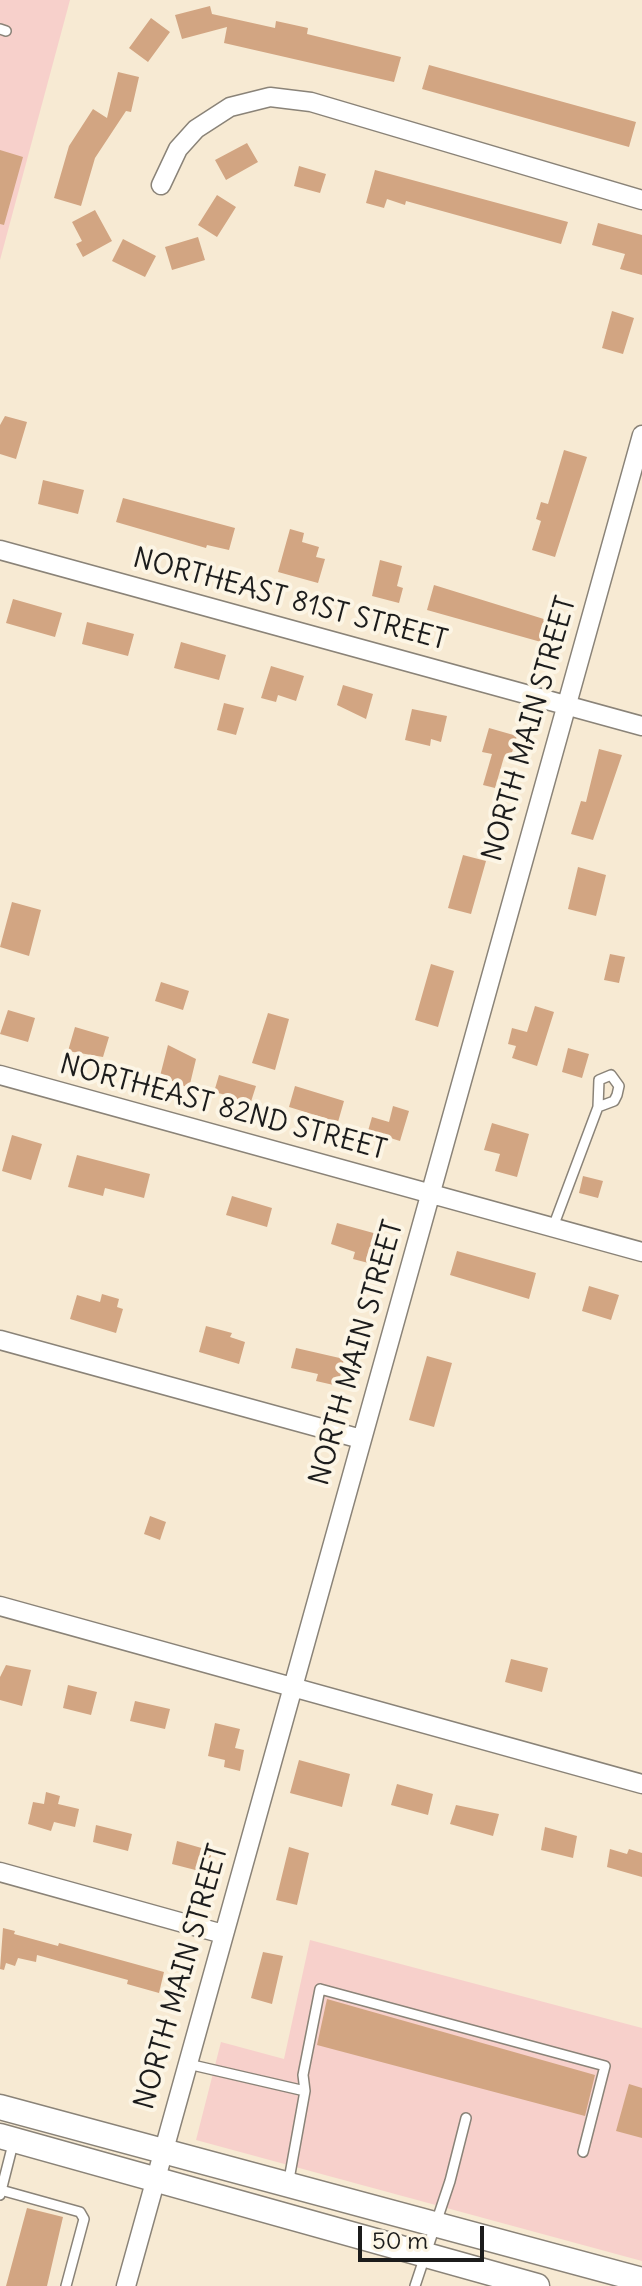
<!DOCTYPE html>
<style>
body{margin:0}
#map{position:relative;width:642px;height:2286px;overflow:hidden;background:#f7ead3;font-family:Delius,sans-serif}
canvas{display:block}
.scale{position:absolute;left:358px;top:2226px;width:126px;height:36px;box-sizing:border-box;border:4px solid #1c1c1c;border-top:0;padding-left:10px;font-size:24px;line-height:28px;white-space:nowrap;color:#1c1c1c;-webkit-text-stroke:6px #fcf5e5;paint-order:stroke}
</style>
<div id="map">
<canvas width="642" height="2286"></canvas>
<div class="scale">50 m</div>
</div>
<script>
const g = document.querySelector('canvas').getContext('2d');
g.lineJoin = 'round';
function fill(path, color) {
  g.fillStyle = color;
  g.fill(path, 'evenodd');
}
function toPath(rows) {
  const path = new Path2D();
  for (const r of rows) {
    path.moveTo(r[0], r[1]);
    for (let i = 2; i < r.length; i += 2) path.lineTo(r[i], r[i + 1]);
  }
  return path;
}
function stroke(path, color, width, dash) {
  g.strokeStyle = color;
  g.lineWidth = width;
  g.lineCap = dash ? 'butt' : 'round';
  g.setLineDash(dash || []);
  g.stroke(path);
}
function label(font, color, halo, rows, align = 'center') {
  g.font = font + ' Delius,sans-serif';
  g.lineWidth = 8;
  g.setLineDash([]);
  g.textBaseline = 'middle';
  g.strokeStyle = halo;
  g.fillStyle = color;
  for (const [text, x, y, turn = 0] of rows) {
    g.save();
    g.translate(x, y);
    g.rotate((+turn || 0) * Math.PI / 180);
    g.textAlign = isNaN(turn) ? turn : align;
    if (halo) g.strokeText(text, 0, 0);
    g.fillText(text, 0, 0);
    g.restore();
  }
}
fill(toPath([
 [0,0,70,0,0,260],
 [310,1940,642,2028,642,2261,196,2140,221,2042,284,2059]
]), '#f7d0cb');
fill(toPath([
 [210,6,212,14,275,28,276,21,308,28,307,34,401,57,394,82,224,43,227,27,182,39,175,15],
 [151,18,170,32,148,62,129,48],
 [429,65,636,122,629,147,422,89],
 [118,72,139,77,131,112,126,111,95,158,81,206,54,198,69,146,93,109,107,118],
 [247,143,258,162,226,180,215,160],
 [0,150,23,157,4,225,0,224],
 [299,166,326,174,320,193,294,186],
 [375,170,568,222,561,244,406,201,405,205,387,199,384,208,366,203],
 [217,195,236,207,217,237,198,225],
 [95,210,112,241,83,257,76,244,82,241,72,222],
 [598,223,642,235,642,275,620,269,625,254,592,245],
 [198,237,205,260,172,270,165,247],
 [123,239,156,256,145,277,112,261],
 [612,311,634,318,623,354,602,348],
 [5,416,27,422,16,459,0,454,0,425],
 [564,450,587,457,555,557,532,550,541,521,536,519,541,502,548,504],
 [43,480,84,490,78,514,38,504],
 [123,498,235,528,229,550,207,545,206,548,116,522],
 [290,529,304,533,302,542,319,547,316,557,325,559,318,583,278,572],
 [380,560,402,566,397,586,403,588,399,603,372,596],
 [434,585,547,620,541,642,427,610],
 [13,599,62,613,55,637,6,623],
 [87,622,134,634,128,656,82,644],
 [181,642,226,655,219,680,174,668],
 [271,666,304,676,296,701,278,695,276,702,261,698],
 [343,685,373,694,366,719,337,705],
 [224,703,244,708,236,735,217,730],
 [412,709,447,716,441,742,431,739,430,746,405,740],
 [489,728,517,736,510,759,504,757,495,788,483,785,492,754,482,752],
 [599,749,622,755,593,840,571,834,581,801,586,802],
 [463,855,486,861,471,914,448,908],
 [578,867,606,875,596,916,568,909],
 [12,902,41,910,29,956,0,947],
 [610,954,625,957,619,983,604,980],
 [431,964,454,971,438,1027,415,1020],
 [161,982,189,991,183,1010,155,1001],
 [535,1006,554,1012,537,1066,512,1058,516,1046,508,1044,512,1028,527,1032],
 [8,1010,35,1018,28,1042,0,1034],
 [268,1013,289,1019,275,1070,252,1063],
 [75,1027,109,1037,103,1057,68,1051],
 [168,1045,196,1059,189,1088,160,1076],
 [568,1048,589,1054,582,1078,562,1072],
 [219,1075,256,1086,248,1111,223,1103,226,1095,214,1092],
 [295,1086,344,1101,338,1122,289,1107],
 [393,1106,409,1111,400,1141,368,1131,372,1117,389,1122],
 [492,1123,529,1134,517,1177,495,1171,500,1154,484,1150],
 [12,1135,42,1144,31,1180,2,1171],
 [77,1155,150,1174,144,1198,105,1188,103,1196,68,1187],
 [583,1176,603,1181,598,1198,579,1193],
 [232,1196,272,1208,267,1227,226,1215],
 [337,1223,388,1237,380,1266,353,1259,355,1252,331,1244],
 [457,1251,536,1273,529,1299,450,1275],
 [589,1286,619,1295,611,1320,582,1311],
 [102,1294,119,1299,117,1307,123,1309,116,1333,70,1319,77,1295,100,1302],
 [206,1326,232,1333,230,1337,245,1342,239,1364,199,1352],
 [296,1348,344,1359,338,1386,316,1381,318,1374,291,1368],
 [427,1356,452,1363,434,1427,409,1420],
 [150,1516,166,1522,160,1540,144,1534],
 [511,1659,548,1668,542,1692,505,1682],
 [6,1665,31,1670,22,1706,0,1700,0,1677],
 [68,1685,97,1692,91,1715,63,1708],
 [135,1701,170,1709,165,1729,130,1721],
 [215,1723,240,1729,235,1748,244,1750,240,1771,224,1767,225,1760,208,1756],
 [299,1760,350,1774,342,1807,290,1793],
 [397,1784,433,1794,428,1815,391,1805],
 [46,1792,60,1796,58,1804,79,1809,75,1827,54,1822,51,1831,28,1824,33,1802,44,1804],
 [456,1805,499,1814,493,1836,450,1824],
 [96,1825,132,1834,128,1851,93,1842],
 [545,1827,577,1836,573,1858,541,1850],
 [177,1841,212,1851,207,1873,172,1864],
 [289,1847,309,1853,297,1905,276,1900],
 [610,1849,627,1854,629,1849,642,1853,642,1877,607,1867],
 [3,1928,15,1931,14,1934,58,1946,59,1943,164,1972,159,1993,127,1984,128,1980,37,1955,36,1962,18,1958,15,1966,6,1963,4,1970,0,1969],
 [263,1952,283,1956,272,2004,251,1998],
 [327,1999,595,2075,585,2116,317,2045],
 [629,2084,642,2088,642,2138,616,2131],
 [27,2208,63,2217,47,2286,6,2286]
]), '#d2a582');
const service = toPath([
 [0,29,6,31],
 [553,1227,598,1107,614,1101,617,1095,619,1086,611,1075,599,1080,598,1107],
 [188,2064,305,2091,303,2075,320,1989,605,2066,583,2152],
 [288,2185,305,2091],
 [1,2190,80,2212,84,2219,66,2286],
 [0,2195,14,2140],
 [415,2286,450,2181,466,2118]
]);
const minor = toPath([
 [161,185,178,149,196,129,230,107,270,97,311,102,642,200],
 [0,550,642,726],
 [0,1075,642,1252],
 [0,1340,361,1439],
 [0,1606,642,1784],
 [0,1872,223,1934],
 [126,2286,642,435]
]);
const secondary = toPath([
 [0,2107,642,2280],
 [0,2136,537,2286]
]);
stroke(service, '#8a8378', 12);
stroke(minor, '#8a8378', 21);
stroke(secondary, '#8a8378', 27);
stroke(service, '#fff', 9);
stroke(minor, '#fff', 18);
stroke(secondary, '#fff', 24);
label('28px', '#1c1c1c', '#fcf5e5', [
 ["NORTHEAST 81ST STREET",290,600,15],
 ["NORTH MAIN STREET",530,729,-74],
 ["NORTHEAST 82ND STREET",223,1108,15],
 ["NORTH MAIN STREET",357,1353,-74],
 ["NORTH MAIN STREET",182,1977,-74]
]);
</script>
